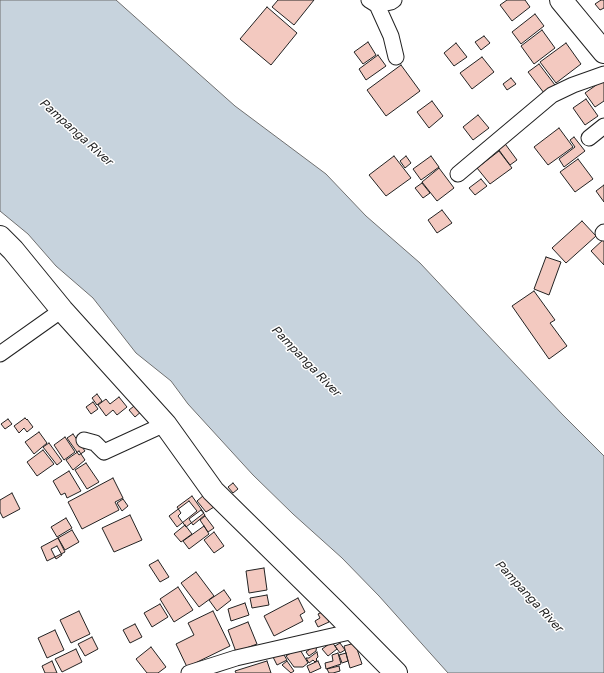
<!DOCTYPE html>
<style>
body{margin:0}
canvas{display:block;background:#fff}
</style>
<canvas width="604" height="673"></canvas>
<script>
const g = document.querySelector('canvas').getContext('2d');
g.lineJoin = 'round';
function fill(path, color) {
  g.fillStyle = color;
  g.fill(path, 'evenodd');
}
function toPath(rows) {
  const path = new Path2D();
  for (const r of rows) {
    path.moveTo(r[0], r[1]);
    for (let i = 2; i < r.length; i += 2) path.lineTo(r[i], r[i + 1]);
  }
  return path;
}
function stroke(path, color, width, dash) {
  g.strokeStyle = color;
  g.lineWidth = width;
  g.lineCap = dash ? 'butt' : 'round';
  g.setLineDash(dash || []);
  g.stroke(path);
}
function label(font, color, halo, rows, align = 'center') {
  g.font = font + ' "Golos Text",sans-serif';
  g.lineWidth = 3;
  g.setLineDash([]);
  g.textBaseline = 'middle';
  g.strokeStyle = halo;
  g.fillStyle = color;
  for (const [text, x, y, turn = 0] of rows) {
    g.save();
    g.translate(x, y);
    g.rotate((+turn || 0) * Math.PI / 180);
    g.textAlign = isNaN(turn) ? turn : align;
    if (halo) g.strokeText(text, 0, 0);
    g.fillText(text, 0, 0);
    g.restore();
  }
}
const water = toPath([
 [0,0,116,0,235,106,326,174,366,216,420,263,562,414,604,456,604,673,448,673,379,596,342,558,293,514,253,475,188,404,171,381,136,353,93,298,56,266,28,234,0,211,0,0]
]);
fill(water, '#c7d3dd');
stroke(water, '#6f6f6f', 1);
const building = toPath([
 [278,0,314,0,294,25,272,7,278,0],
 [507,0,525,0,530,7,512,21,500,5,507,0],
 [601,0,604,0,604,8,600,10,595,4,601,0],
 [267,7,297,33,271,65,240,39,267,7],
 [535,14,544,26,521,44,512,32,535,14],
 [542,30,555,48,534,64,521,46,542,30],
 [484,36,490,43,481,50,475,42,484,36],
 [368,42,376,55,363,64,354,52,368,42],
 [456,43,467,57,454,66,444,53,456,43],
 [566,43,581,64,556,83,540,62,566,43],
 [378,55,386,66,366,80,359,69,378,55],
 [482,57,494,72,472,89,460,73,482,57],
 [539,64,555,85,544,93,528,72,539,64],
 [401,65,420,91,386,116,367,90,401,65],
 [511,78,516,84,507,90,503,84,511,78],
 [602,81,604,83,604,101,595,107,585,93,602,81],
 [586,99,598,116,585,125,573,108,586,99],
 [432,101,443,116,429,128,417,112,432,101],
 [478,115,489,128,473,140,463,127,478,115],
 [559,128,573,147,548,165,534,147,559,128],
 [574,137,585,151,564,167,559,159,575,147,570,140,574,137],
 [503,141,517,160,510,165,496,146,503,141],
 [499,151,512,168,490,184,477,168,499,151],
 [394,156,411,178,386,196,369,175,394,156],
 [406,156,411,163,405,168,400,161,406,156],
 [431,156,439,167,421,180,413,169,431,156],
 [578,159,593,179,575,192,560,172,578,159],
 [439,168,454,188,437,201,422,182,439,168],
 [481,179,487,186,475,195,469,188,481,179],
 [422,183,430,193,423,198,415,188,422,183],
 [604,185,604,202,596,191,604,185],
 [442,210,452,223,437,233,428,220,442,210],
 [582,221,596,236,566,263,552,248,582,221],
 [604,239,604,265,591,251,604,239],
 [546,257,561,262,549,295,534,289,546,257],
 [534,291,555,320,550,323,567,346,549,359,512,306,534,291],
 [97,394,102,401,97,405,92,398,97,394],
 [119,397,127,407,117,415,113,410,106,416,98,405,106,399,110,404,119,397],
 [93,402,98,409,91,414,86,407,93,402],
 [138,403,143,410,135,417,129,410,138,403],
 [25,418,27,420,27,419,33,427,27,432,24,428,19,433,14,426,25,418],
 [8,419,12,424,5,429,1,424,8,419],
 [39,432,47,443,34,454,25,442,39,432],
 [73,434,85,451,79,455,67,438,73,434],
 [65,437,75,452,64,460,54,445,65,437],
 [49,443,62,461,57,465,43,447,49,443],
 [43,450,54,464,37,476,27,462,43,450],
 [79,451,85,460,73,470,66,460,79,451],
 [86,463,99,482,87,489,75,470,86,463],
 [69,471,81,491,67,498,65,493,61,495,53,481,69,471],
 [113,478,123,498,115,502,119,510,82,529,68,502,113,478],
 [233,483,238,489,233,493,228,487,233,483],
 [12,493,20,509,3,518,0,512,0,500,12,493],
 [204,495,214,507,206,512,197,501,204,495],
 [192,496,204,513,186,527,178,516,181,513,177,507,192,496],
 [123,499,128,506,122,511,117,503,123,499],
 [189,501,197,511,177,527,169,516,189,501],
 [201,510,205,515,193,525,189,519,201,510],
 [130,515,142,540,114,552,102,528,130,515],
 [205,516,214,528,208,532,200,520,205,516],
 [66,518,72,528,57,537,51,527,66,518],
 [185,525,192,534,181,542,174,534,185,525],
 [204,526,209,534,189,549,183,541,204,526],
 [72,530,79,542,65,550,58,538,72,530],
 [214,532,224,546,214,553,204,540,214,532],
 [58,538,65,552,47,561,41,547,58,538],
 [57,546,62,555,56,559,51,549,57,546],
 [158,560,169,577,160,582,149,565,158,560],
 [264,568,267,590,249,593,246,571,264,568],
 [196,572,214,596,199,607,181,583,196,572],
 [178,587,193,610,174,622,160,599,178,587],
 [224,590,231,600,217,611,209,600,224,590],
 [267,595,269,605,252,608,250,598,267,595],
 [298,598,305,612,300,615,303,621,274,636,264,616,298,598],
 [245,603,249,615,231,621,228,609,245,603],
 [160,604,168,617,152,627,144,613,160,604],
 [79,611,90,634,71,643,60,620,79,611],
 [213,611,230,646,187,667,176,644,194,635,188,623,213,611],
 [324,611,329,622,318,627,315,621,320,618,318,614,324,611],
 [248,622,257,644,236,652,228,630,248,622],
 [135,624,142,637,130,643,123,630,135,624],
 [55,630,64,650,47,658,38,638,55,630],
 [92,637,98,649,85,656,78,644,92,637],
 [332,642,337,649,328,656,322,649,332,642],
 [340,643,345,650,340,653,335,646,340,643],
 [355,643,362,664,350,668,344,646,355,643],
 [317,644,316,651,309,656,306,652,317,644],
 [151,647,166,667,158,673,147,673,136,659,151,647],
 [299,648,308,663,303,667,294,667,286,656,299,648],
 [76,649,82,662,62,672,55,659,76,649],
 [281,650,287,660,277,665,272,655,281,650],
 [317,652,318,657,316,659,317,660,315,662,313,660,309,663,306,658,309,658,317,652],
 [338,653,341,664,326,669,325,663,333,661,332,655,338,653],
 [346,653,348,661,342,663,339,655,346,653],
 [52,661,57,673,45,673,42,666,52,661],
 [267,661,271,673,236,673,235,671,267,661],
 [287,661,294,671,291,673,282,665,287,661],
 [318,661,321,668,310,673,307,666,318,661],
 [339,666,340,671,333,673,329,673,327,669,339,666]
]);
fill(building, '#f3c9c0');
stroke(building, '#222', 1);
const street = toPath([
 [369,0,377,5,391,36,396,57],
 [377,5,391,2,394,0],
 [589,138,604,126],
 [458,174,552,95,573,85,604,74],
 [603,233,604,232],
 [0,354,62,310],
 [84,440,95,443,104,452,165,424],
 [189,673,236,658,354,631]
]);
const secondary = toPath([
 [561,0,604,52],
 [0,237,13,250,62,310,165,424,213,491,335,611,396,673]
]);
stroke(street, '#222', 17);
stroke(secondary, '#222', 24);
stroke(street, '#fff', 15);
stroke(secondary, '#fff', 22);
label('italic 12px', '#222', '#fff', [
 ["Pampanga River",76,132,42],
 ["Pampanga River",306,361,46],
 ["Pampanga River",529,596,47]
]);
</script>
